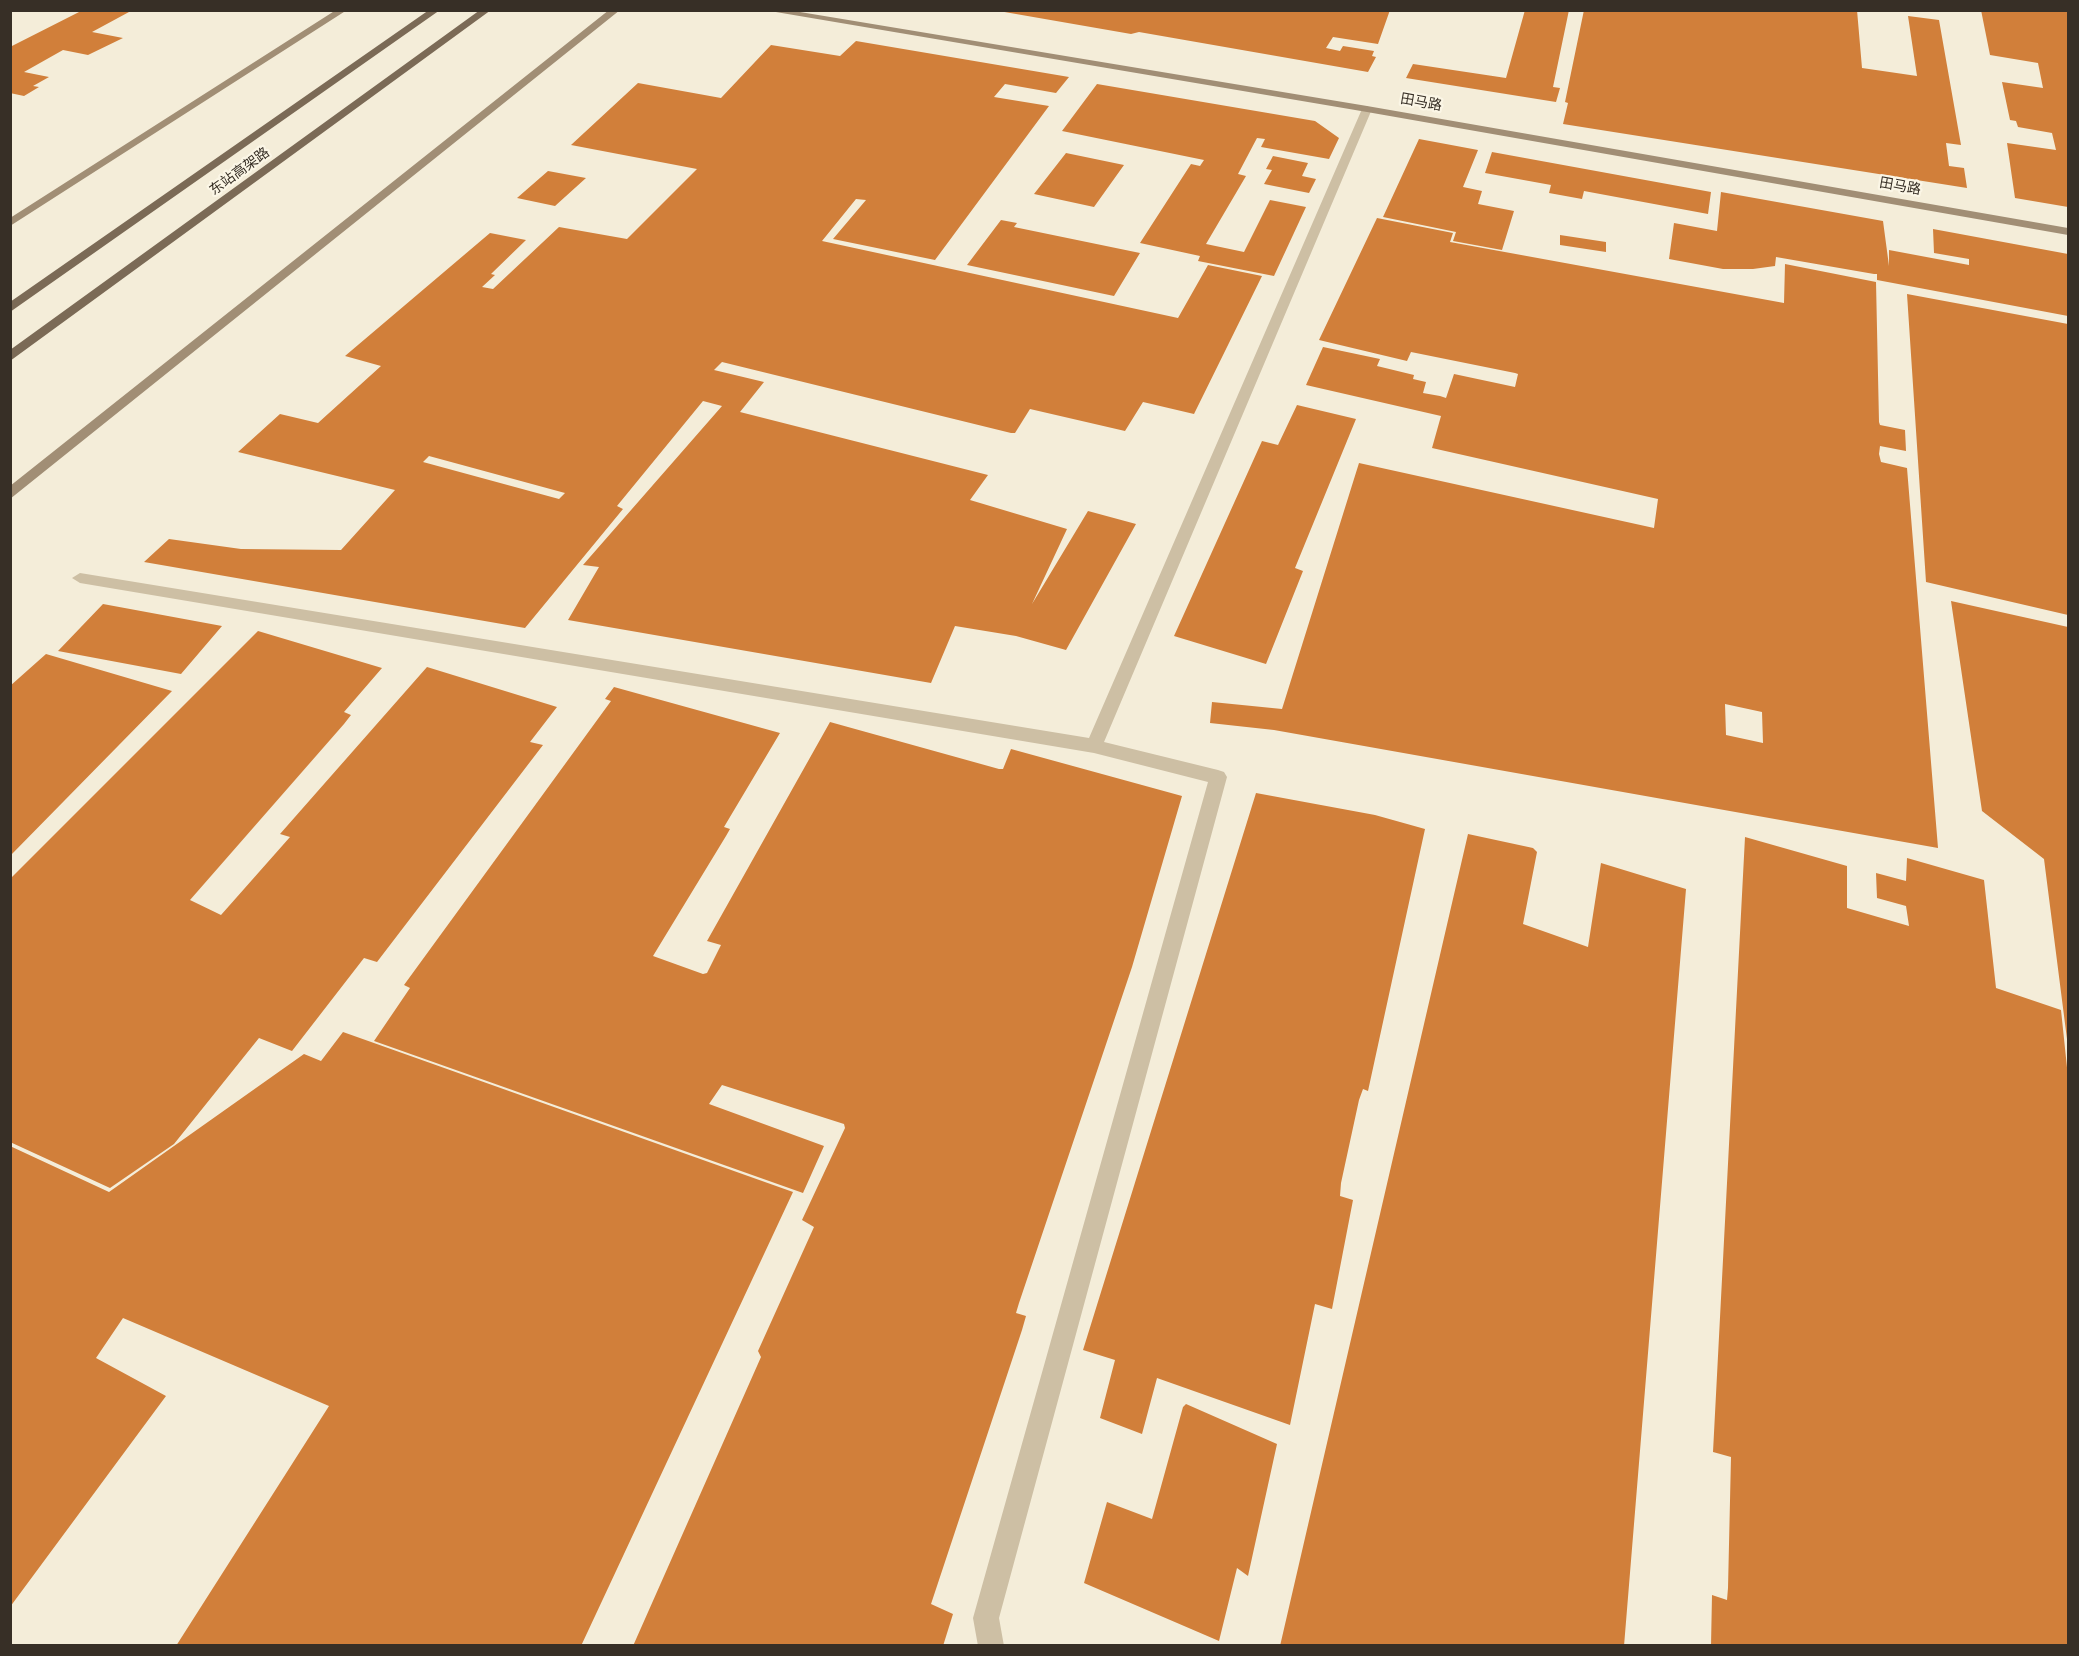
<!DOCTYPE html>
<meta charset="utf-8">
<style>
body{margin:0}
#map{position:relative;width:2079px;height:1656px;overflow:hidden;background:#f4edd9;font-family:Roboto,sans-serif}
canvas{display:block}
.frame{position:absolute;inset:0;border:12px solid #372f26;pointer-events:none}
</style>
<div id="map">
<canvas width="2079" height="1656"></canvas>
<div class="frame"></div>
</div>
<script>
const g = document.querySelector('canvas').getContext('2d');
g.lineJoin = 'round';
function fill(path, color) {
  g.fillStyle = color;
  g.fill(path, 'evenodd');
}
function toPath(rows) {
  const path = new Path2D();
  for (const r of rows) {
    path.moveTo(r[0], r[1]);
    for (let i = 2; i < r.length; i += 2) path.lineTo(r[i], r[i + 1]);
  }
  return path;
}
function label(font, color, halo, rows, align = 'center') {
  g.font = font + ' Roboto,"Noto Sans SC",sans-serif';
  g.lineWidth = 4.5;
  g.setLineDash([]);
  g.textBaseline = 'middle';
  g.strokeStyle = halo;
  g.fillStyle = color;
  for (const [text, x, y, turn = 0] of rows) {
    g.save();
    g.translate(x, y);
    g.rotate((+turn || 0) * Math.PI / 180);
    g.textAlign = isNaN(turn) ? turn : align;
    if (halo) g.strokeText(text, 0, 0);
    g.fillText(text, 0, 0);
    g.restore();
  }
}
fill(toPath([
 [83,10,129,12,92,32,123,38,88,55,63,50,24,72,49,77,33,86,39,87,24,96,10,93,10,47],
 [993,10,1390,10,1378,44,1333,37,1326,48,1340,51,1343,46,1374,51,1372,56,1376,57,1368,72,1139,32,1131,34],
 [1525,10,1569,10,1553,87,1560,88,1556,102,1406,78,1413,64,1506,78],
 [1584,10,1857,10,1862,68,1917,76,1908,16,1939,20,1961,145,1946,143,1949,166,1964,168,1967,188,1563,124,1568,103,1565,102],
 [1981,10,2068,10,2068,207,2015,198,2007,143,2056,150,2052,133,2018,127,2016,121,2010,120,2002,82,2043,88,2038,63,1990,55],
 [856,41,1069,77,1056,93,1005,84,994,97,1049,106,935,260,833,239,866,200,856,199,822,241,1178,318,1208,265,1262,276,1194,414,1143,402,1125,431,1030,409,1015,433,1011,433,722,362,714,370,764,382,740,412,988,475,970,500,1067,529,1032,604,1088,511,1136,524,1066,650,1016,636,955,626,931,683,568,620,599,567,583,565,722,406,703,401,617,506,623,509,525,628,144,562,169,539,241,549,341,550,395,490,238,452,280,414,318,423,381,366,345,356,490,233,526,240,491,274,495,275,482,287,493,289,559,227,627,239,697,169,571,145,638,83,721,98,771,45,840,56],
 [429,456,565,493,559,499,423,462],
 [1097,84,1315,121,1339,138,1329,159,1261,147,1265,139,1257,138,1238,174,1246,176,1206,244,1244,252,1270,200,1306,207,1274,276,1198,261,1200,256,1140,243,1191,164,1200,166,1204,160,1062,131],
 [1419,139,1478,150,1463,187,1482,191,1478,204,1514,211,1502,250,1453,241,1456,232,1383,217],
 [1492,152,1711,192,1708,214,1584,191,1582,199,1549,193,1551,185,1485,173],
 [1066,153,1124,165,1094,207,1034,194],
 [1273,156,1308,163,1302,176,1316,179,1309,193,1264,184,1272,170,1266,169],
 [548,171,586,178,555,206,517,198],
 [1721,192,1883,221,1889,266,1889,250,1969,265,1969,259,1934,253,1933,229,2068,254,2068,316,1877,280,1877,274,1874,274,1776,257,1775,266,1753,269,1723,269,1669,259,1674,223,1717,231],
 [1377,218,1453,233,1450,242,1784,303,1785,264,1876,282,1879,422,1880,425,1905,430,1906,451,1880,446,1879,454,1881,462,1907,468,1938,848,1274,730,1210,723,1212,702,1282,709,1359,463,1654,528,1658,499,1432,448,1441,416,1306,385,1323,347,1380,359,1377,366,1414,375,1413,379,1426,382,1423,393,1440,396,1446,398,1454,374,1515,387,1518,374,1515,373,1411,352,1407,361,1319,340],
 [1725,704,1762,712,1763,743,1726,735],
 [1001,220,1017,223,1014,227,1140,253,1114,296,967,265],
 [1560,235,1606,242,1606,252,1560,245],
 [1907,294,2068,324,2068,615,1926,582],
 [1297,405,1356,419,1295,568,1303,571,1266,664,1174,636,1262,441,1278,445],
 [1951,601,2068,627,2068,1047,2044,859,1982,811],
 [103,604,222,626,181,674,58,651],
 [258,631,382,668,344,712,351,715,344,724,190,900,221,915,290,837,280,834,427,667,557,707,530,742,543,745,377,962,364,958,292,1051,259,1038,174,1144,110,1188,10,1142,10,879],
 [46,654,172,691,10,856,10,686],
 [614,687,780,733,724,827,730,829,726,836,653,956,703,974,707,973,721,945,707,941,830,722,999,769,1003,769,1011,749,1182,796,1132,967,1019,1303,1016,1313,1026,1316,1022,1330,931,1604,953,1614,943,1646,633,1646,761,1357,758,1351,814,1227,802,1220,845,1128,844,1124,722,1085,709,1104,824,1146,803,1193,374,1041,410,988,404,985,611,701,605,699],
 [1256,793,1375,815,1425,829,1368,1091,1363,1089,1359,1100,1341,1183,1340,1196,1353,1200,1332,1309,1315,1304,1290,1425,1157,1378,1142,1434,1100,1418,1115,1360,1083,1350],
 [1468,834,1533,848,1537,852,1523,924,1588,947,1601,863,1686,889,1624,1646,1280,1646],
 [1745,837,1847,866,1847,908,1909,926,1906,906,1877,898,1876,873,1906,881,1907,858,1984,880,1996,988,2061,1010,2068,1077,2068,1646,1711,1646,1712,1595,1727,1600,1728,1588,1731,1457,1713,1452],
 [343,1032,793,1192,581,1646,176,1646,329,1406,123,1318,96,1358,166,1396,10,1607,10,1146,109,1192,304,1054,321,1061],
 [1186,1404,1277,1444,1248,1576,1237,1568,1219,1641,1084,1583,1107,1502,1152,1519,1183,1407]
]), '#d17f3a');
fill(toPath([
 [1367,106,1372,109,1104,742,1218,770,1224,772,1227,777,999,1618,1004,1646,978,1646,973,1618,1208,782,1094,753,80,583,72,578,80,573,1089,738,1362,109,1367,106]
]), '#cdbfa4');
fill(toPath([
 [336,10,347,10,10,226,10,218,336,10],
 [609,10,620,10,10,499,10,486,609,10],
 [764,10,788,10,1367,106,2068,228,2068,235,1367,112,764,10]
]), '#a18e75');
fill(toPath([
 [429,10,440,10,10,312,10,302,429,10],
 [480,10,491,10,10,361,10,350,480,10]
]), '#7b6a56');
label('14px', '#372f26', '#fbf6e6', [
 ["田马路",1421,103,10],
 ["东站高架路",240,172,-36],
 ["田马路",1900,187,10]
]);
</script>
